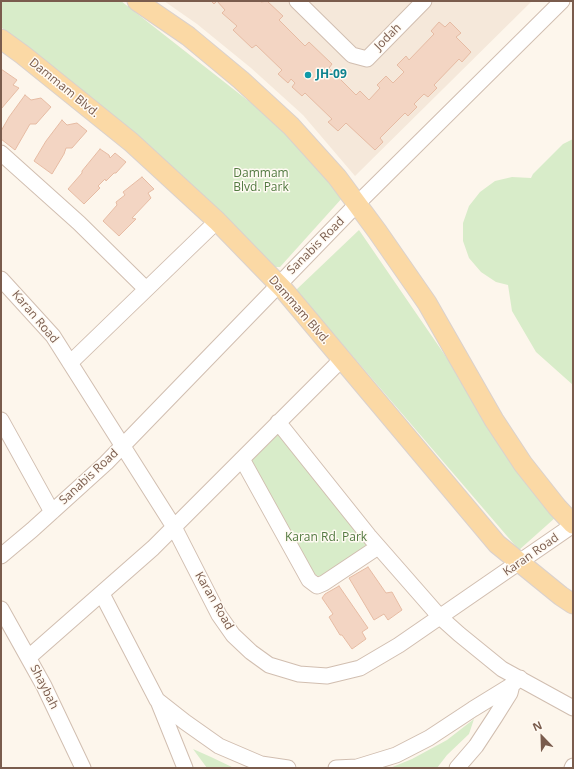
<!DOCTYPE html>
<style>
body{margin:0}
#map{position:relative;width:574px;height:769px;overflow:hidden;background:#fdf6ec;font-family:"Open Sans",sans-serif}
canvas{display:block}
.frame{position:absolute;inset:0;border:2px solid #7a5c4d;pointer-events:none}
.north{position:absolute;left:522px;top:717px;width:40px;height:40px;-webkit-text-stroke:3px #fffaf3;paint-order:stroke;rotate:337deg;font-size:11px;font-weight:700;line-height:16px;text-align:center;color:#7a5c4d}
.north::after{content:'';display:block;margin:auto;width:14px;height:18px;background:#7a5c4d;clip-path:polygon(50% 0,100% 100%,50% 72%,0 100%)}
</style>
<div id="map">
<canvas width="574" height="769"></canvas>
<div class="frame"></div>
<div class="north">N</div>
</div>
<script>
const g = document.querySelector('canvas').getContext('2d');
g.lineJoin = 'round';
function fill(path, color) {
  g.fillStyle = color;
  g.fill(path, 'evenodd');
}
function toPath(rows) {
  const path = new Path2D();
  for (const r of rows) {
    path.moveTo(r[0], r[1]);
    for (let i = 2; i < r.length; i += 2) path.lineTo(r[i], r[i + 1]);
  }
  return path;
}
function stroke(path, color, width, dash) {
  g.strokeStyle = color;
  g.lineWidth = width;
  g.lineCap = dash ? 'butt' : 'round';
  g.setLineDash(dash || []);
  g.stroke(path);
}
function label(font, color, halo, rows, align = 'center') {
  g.font = font + ' "Open Sans",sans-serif';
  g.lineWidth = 3;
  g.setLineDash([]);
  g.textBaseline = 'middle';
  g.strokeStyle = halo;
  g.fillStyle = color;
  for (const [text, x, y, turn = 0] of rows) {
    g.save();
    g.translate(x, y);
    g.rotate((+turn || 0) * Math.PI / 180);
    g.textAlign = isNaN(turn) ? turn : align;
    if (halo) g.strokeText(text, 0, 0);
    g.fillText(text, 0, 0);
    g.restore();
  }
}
fill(toPath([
 [164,1,532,1,355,176,303,115,251,68,197,24]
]), '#f5e8da');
fill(toPath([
 [1,1,121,1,297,139,343,197,280,267,268,267,161,158,1,27],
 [573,139,573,385,536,352,512,311,508,285,496,282,481,272,469,258,463,241,463,223,469,206,480,192,495,181,512,177,531,178,533,174,563,144],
 [359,230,556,517,519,550,296,290],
 [277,434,282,437,366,541,366,546,322,578,312,573,251,460],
 [474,719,469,734,447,755,437,768,390,768,412,759,447,740],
 [193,749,211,757,234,768,207,768]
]), '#d8ecc9');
const building = toPath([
 [211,1,260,1,261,2,267,1,283,16,279,20,305,46,309,42,332,64,329,68,356,95,360,91,369,100,380,88,377,85,386,76,393,83,404,72,397,65,406,56,409,60,434,34,431,31,439,22,445,27,450,22,461,33,456,37,471,52,462,62,459,59,434,85,437,88,428,97,424,94,414,104,417,107,408,116,405,113,380,138,383,142,375,150,346,123,338,131,328,122,332,119,305,93,302,96,292,87,295,83,291,79,288,83,278,74,282,70,256,45,252,48,233,30,237,26,222,13,225,10,217,1,214,4,211,1],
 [1,69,17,80,13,85,19,88,1,109,1,69],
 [25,95,31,100,41,98,51,107,36,124,30,124,15,150,1,139,1,131,9,117,25,95],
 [62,120,67,125,77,123,87,131,72,148,66,148,64,154,52,174,34,161,46,141,62,120],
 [100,149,109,155,110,158,115,153,126,162,116,173,114,173,106,181,105,179,98,186,100,188,84,204,68,189,82,173,82,171,100,149],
 [142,177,154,189,148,193,151,198,132,218,136,219,119,236,103,221,117,205,116,202,125,195,123,192,142,177],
 [368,567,386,593,392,592,402,610,388,620,384,614,374,620,349,578,368,567],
 [339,586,368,628,362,632,366,639,352,649,342,635,340,635,329,617,333,614,322,598,325,594,339,586]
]);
fill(building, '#f3d5c3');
stroke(building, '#e6bba3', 1);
const minor = toPath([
 [297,1,352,55,367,59,424,1],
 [1,153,79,223,146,289],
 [1,279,53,336,174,527,219,615,233,635,251,652,269,665,299,674,327,676,360,668,399,645,573,525],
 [70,363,217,221],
 [1,420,52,512],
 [278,422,369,536,440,617,459,634,502,669,573,708],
 [242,459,309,580,317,586,324,583,378,547],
 [1,556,32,530,106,463,357,204,562,1],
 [102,594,157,700,185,722,219,746,261,764,288,768],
 [1,609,44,686,83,768],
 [29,657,153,548,342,359],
 [158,701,185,768],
 [336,768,357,767,396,755,429,738,473,709,512,685,520,678],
 [457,768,476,746,495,717,510,693,512,685],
 [572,768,573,766]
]);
const major = toPath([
 [137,1,188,36,241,80,291,126,337,177,377,231,427,303,494,420,523,464,557,507,573,524],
 [1,39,23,55,131,142,217,221,283,289,497,544,561,596,573,604]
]);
stroke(minor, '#d1beb0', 17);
stroke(major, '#dad1cd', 21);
stroke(minor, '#fff', 15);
stroke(major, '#fbd9a5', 19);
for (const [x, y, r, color] of [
 [308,75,4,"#0f9aa8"]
]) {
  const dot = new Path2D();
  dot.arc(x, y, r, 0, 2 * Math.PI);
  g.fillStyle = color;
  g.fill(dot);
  stroke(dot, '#fffaf3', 1.5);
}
label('12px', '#7a5c4d', '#fffaf3', [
 ["Jodah",388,37,-45],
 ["Dammam Blvd.",64,88,39],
 ["Sanabis Road",316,246,-45],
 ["Dammam Blvd.",299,310,49],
 ["Karan Road",35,317,50],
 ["Sanabis Road",89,477,-43],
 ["Karan Road",531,555,-35],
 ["Karan Road",214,601,60],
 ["Shaybah",44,687,63]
]);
label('bold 12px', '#0d838f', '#fffaf3', [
 ["JH-09",316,75]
], 'left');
label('12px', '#537a41', '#fffaf3', [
 ["Dammam",261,174],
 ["Blvd. Park",261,188],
 ["Karan Rd. Park",326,538]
]);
</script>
